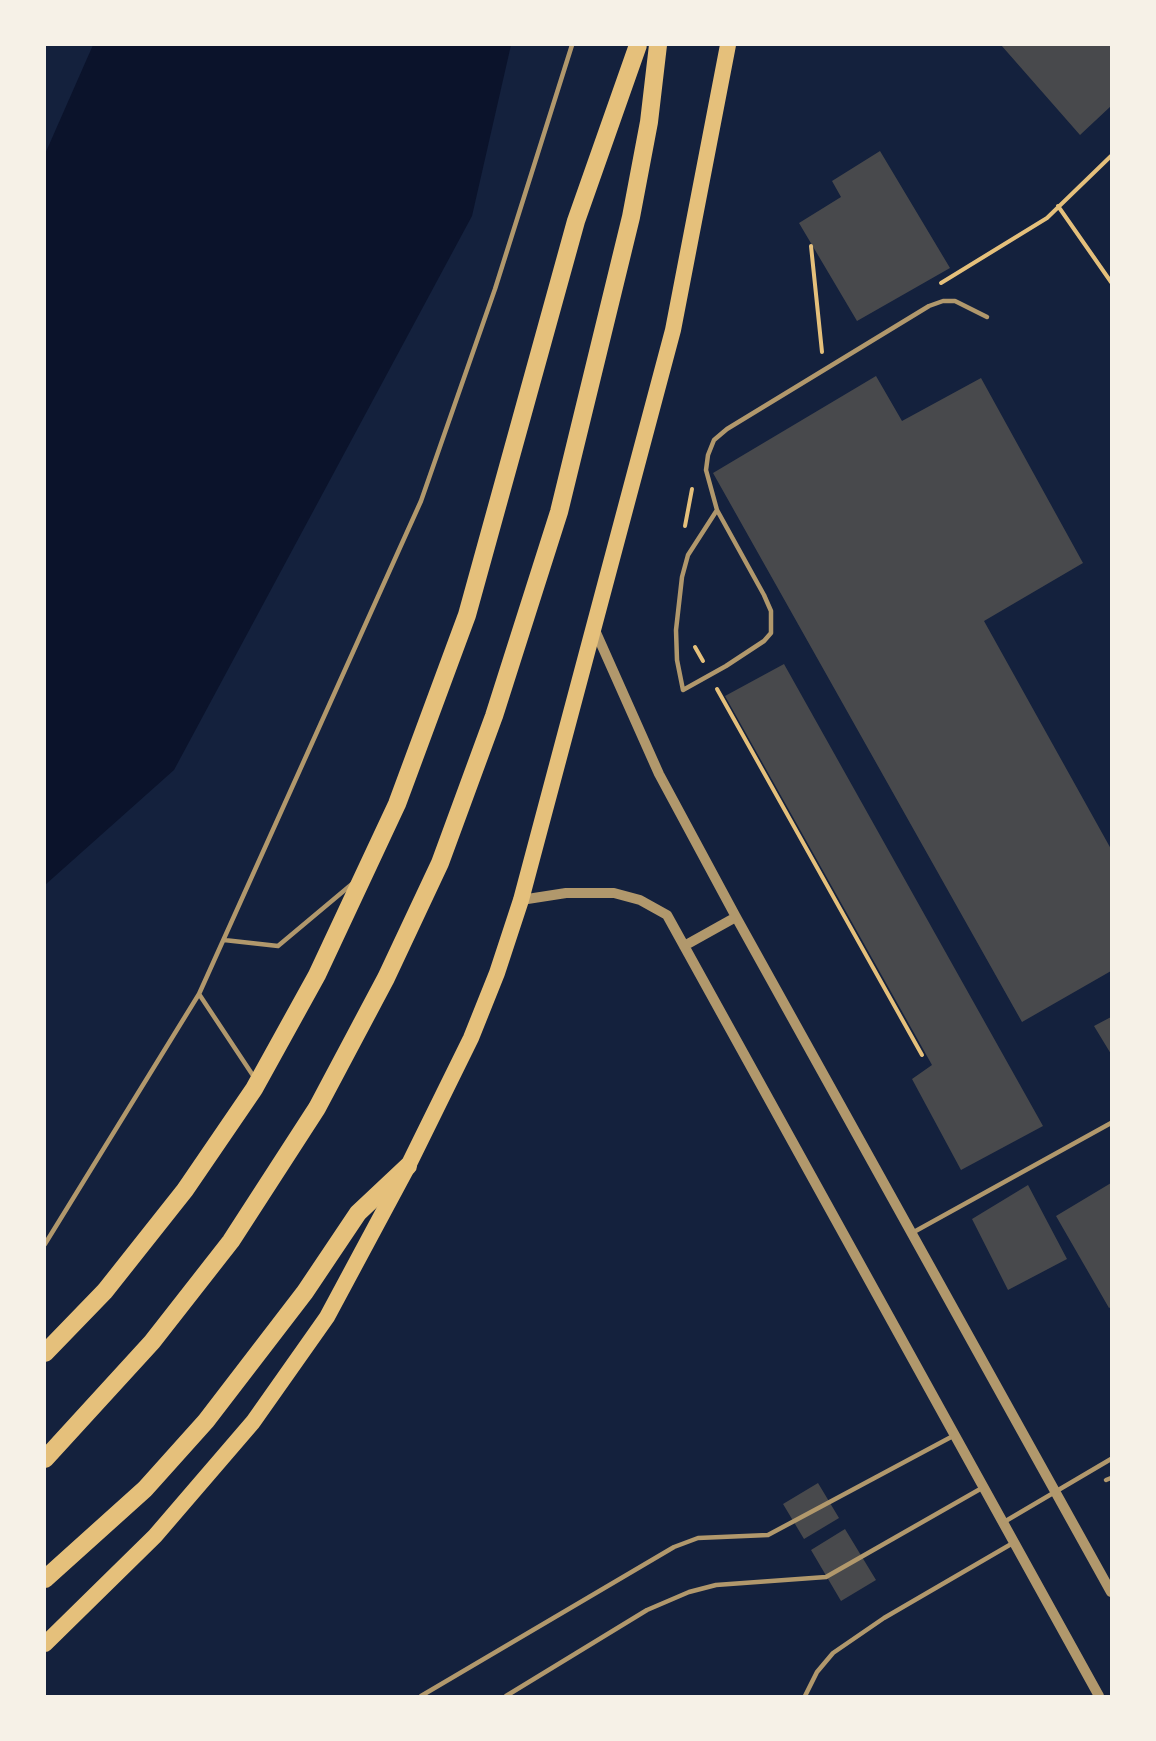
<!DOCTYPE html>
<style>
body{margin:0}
#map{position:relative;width:1156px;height:1741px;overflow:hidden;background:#14213d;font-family:Ubuntu,sans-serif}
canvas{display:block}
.frame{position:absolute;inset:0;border:46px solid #f6f1e7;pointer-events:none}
</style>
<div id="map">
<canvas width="1156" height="1741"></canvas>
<div class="frame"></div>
</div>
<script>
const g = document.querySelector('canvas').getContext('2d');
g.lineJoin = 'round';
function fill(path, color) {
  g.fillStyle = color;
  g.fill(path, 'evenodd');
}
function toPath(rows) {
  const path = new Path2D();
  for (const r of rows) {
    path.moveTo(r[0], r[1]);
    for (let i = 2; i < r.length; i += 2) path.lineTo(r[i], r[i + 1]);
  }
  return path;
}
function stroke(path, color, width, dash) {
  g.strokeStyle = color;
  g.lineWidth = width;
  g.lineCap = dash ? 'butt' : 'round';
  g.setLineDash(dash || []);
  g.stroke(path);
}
fill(toPath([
 [93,45,511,45,472,216,174,770,45,885,45,154]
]), '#0b132b');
fill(toPath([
 [1001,45,1111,45,1111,106,1080,135],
 [880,151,950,268,857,321,799,223,841,197,832,181],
 [876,376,902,421,981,378,1083,563,984,621,1111,849,1111,971,1022,1022,713,473],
 [784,664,1043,1126,961,1170,912,1079,932,1065,725,696],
 [1111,1017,1111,1054,1094,1026],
 [1111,1183,1111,1307,1109,1308,1056,1216],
 [1028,1185,1067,1259,1008,1290,972,1219],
 [818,1483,839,1518,804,1539,783,1504],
 [845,1529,876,1580,841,1601,811,1550]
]), '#48494c');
stroke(toPath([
 [1058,206,1111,282],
 [811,246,822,352],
 [941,283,1047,218,1111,156],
 [685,526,692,489],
 [695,647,703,661],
 [717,689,922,1055]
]), '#e5c07b', 4);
stroke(toPath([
 [717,510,764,595,771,611,771,633,764,641,726,666,683,690,677,660,676,630,682,577,688,555,717,510],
 [717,510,706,470,708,455,714,440,727,429,929,306,943,301,955,301,987,317],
 [224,940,278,946,352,884],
 [199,994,254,1077],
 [912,1233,1111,1123],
 [45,1244,199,994,421,501,495,289,572,45],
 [1106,1480,1111,1478],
 [1004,1522,1111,1459],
 [421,1696,674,1547,698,1538,768,1535,953,1436],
 [506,1696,647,1610,689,1592,716,1585,826,1577,982,1488],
 [805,1696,817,1672,833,1653,884,1618,1013,1543]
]), '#b1986c', 4.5);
stroke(toPath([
 [594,628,659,774,736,917,1111,1592],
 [521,900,566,893,614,893,640,900,667,915,1099,1696],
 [684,946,736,917]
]), '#b1986c', 10);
stroke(toPath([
 [45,1644,155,1536,253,1422,327,1317,408,1166,471,1038,497,973,521,900,673,330,728,45]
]), '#e5c07b', 16);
stroke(toPath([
 [45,1353,105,1291,185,1190,254,1089,317,975,397,804,467,615,576,221,638,45],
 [45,1459,152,1342,231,1241,317,1108,386,978,440,863,494,716,559,512,631,217,649,122,658,45],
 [45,1579,145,1489,206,1421,305,1292,358,1213,408,1166]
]), '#e5c07b', 18);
</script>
